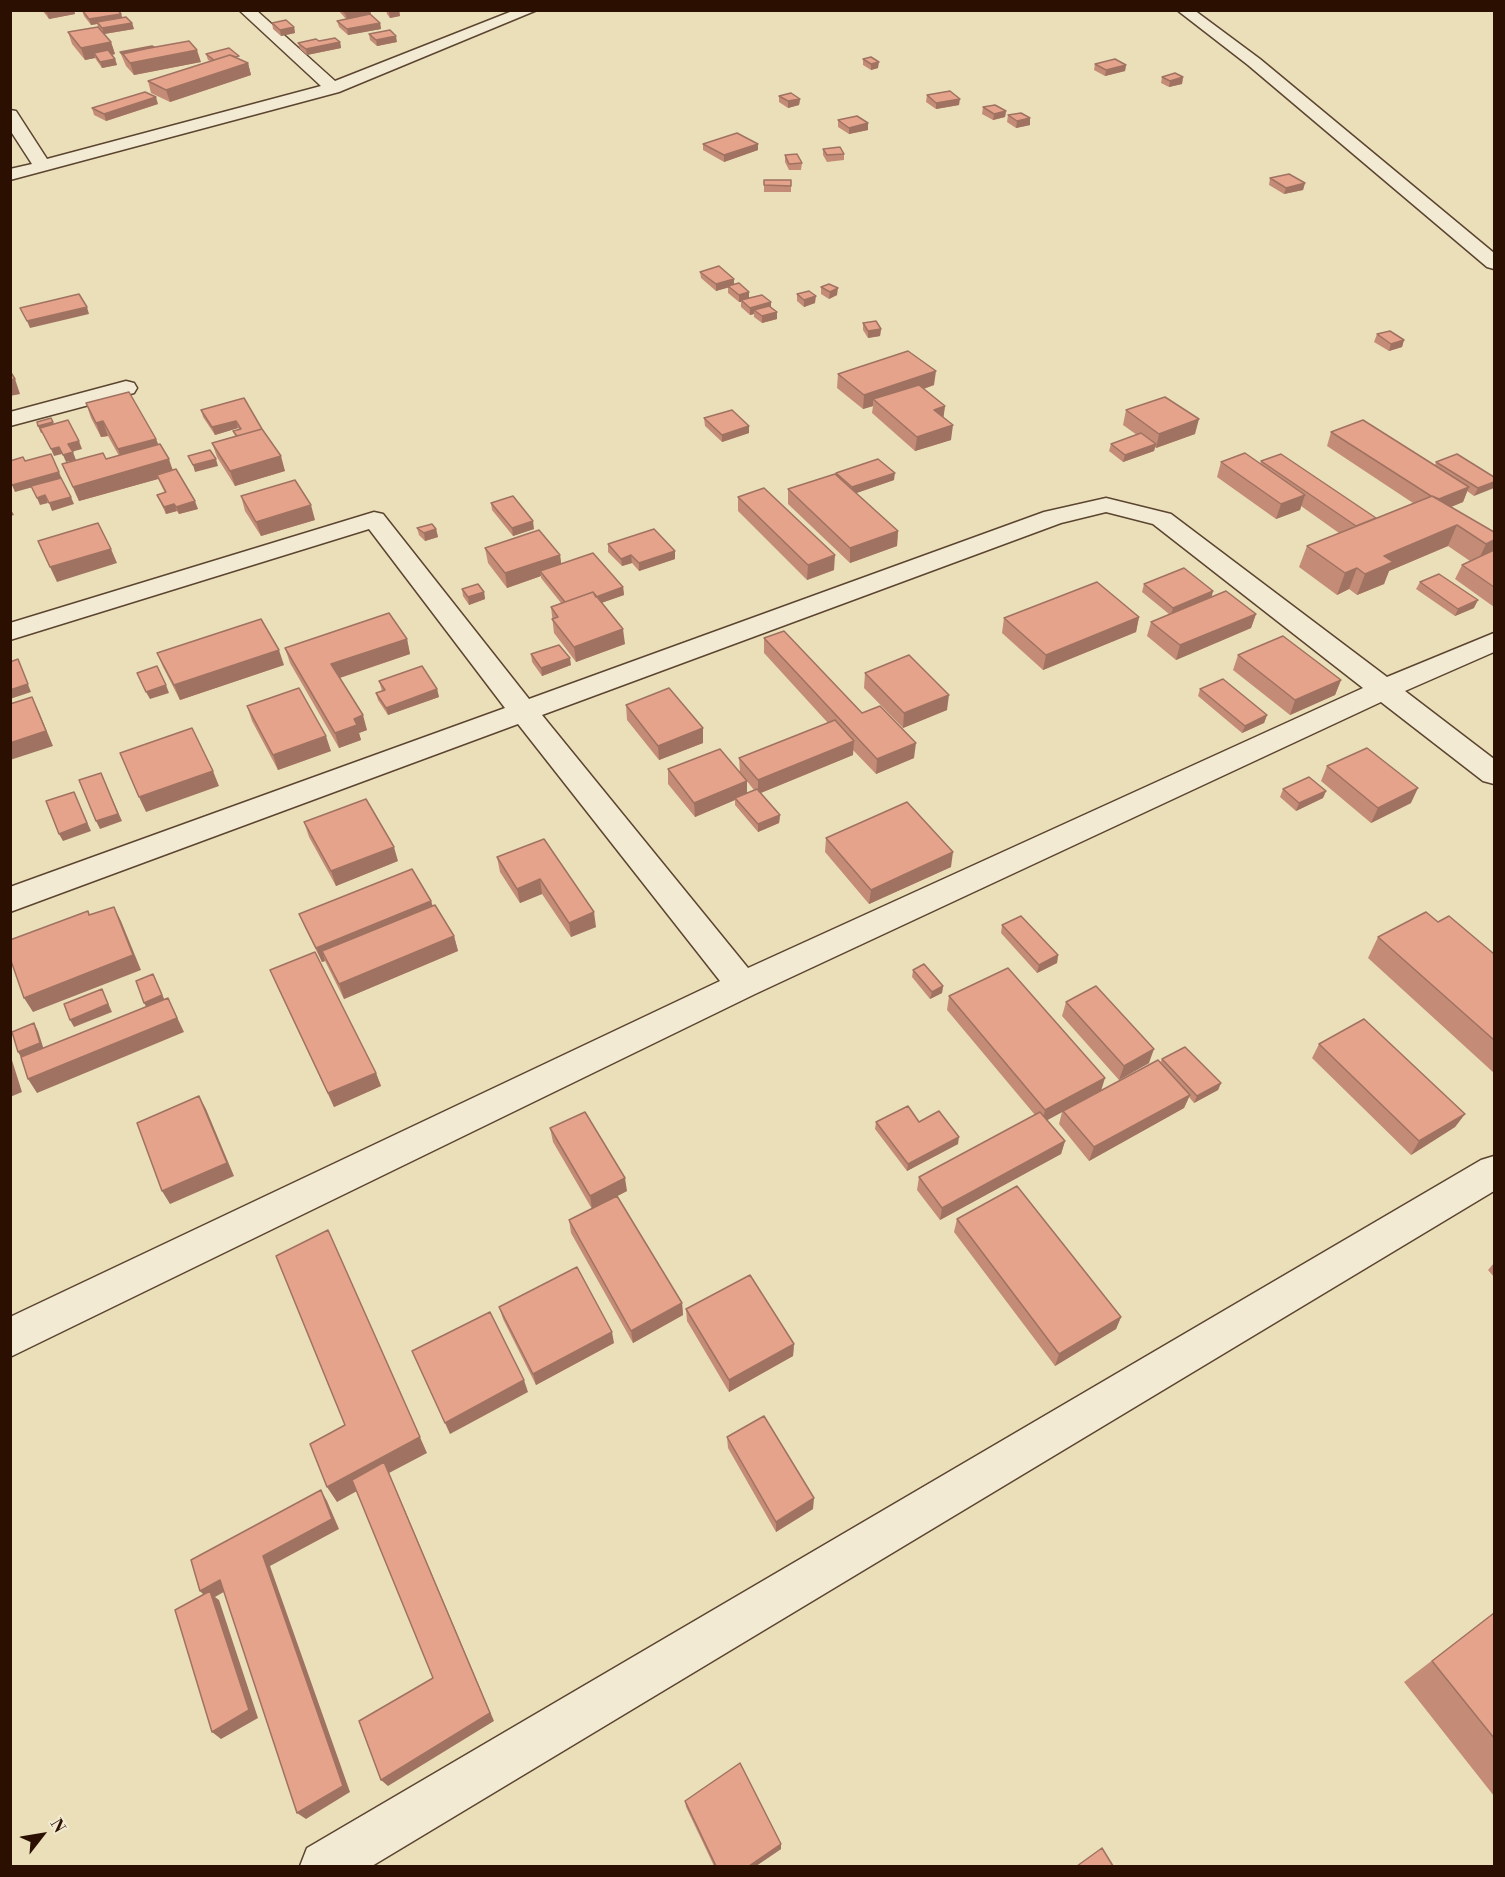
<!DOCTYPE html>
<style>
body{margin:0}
#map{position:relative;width:1505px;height:1877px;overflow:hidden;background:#ebdfb9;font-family:"Libre Bodoni",serif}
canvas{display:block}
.frame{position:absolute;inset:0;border:12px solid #2b1002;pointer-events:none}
.north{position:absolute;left:12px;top:1805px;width:60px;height:60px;-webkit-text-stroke:4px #f2ead2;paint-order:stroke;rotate:59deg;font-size:16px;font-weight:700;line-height:24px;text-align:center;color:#2b1002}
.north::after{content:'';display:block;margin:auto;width:21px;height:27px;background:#2b1002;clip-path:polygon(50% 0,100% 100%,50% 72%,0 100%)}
</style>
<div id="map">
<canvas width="1505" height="1877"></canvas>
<div class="frame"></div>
<div class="north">N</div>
</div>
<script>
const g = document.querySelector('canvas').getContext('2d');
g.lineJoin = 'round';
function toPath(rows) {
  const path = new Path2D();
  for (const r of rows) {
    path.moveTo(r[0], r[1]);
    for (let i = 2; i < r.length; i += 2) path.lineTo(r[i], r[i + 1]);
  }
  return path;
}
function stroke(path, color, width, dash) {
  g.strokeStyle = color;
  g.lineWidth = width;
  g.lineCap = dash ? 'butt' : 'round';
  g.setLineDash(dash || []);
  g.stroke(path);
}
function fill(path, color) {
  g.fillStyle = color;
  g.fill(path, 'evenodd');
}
const minor = toPath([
 [239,10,256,10,335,81,515,10,537,10,339,92,10,180,10,169,32,164,10,130,10,110,16,111,47,159,321,86,239,10],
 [1177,10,1194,10,1260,59,1494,253,1494,269,1487,267,1248,65,1177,10],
 [126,381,134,383,137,388,134,393,10,426,10,412,126,381],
 [1106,498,1171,514,1387,677,1494,633,1494,652,1405,691,1494,759,1494,784,1483,781,1381,702,755,994,10,1357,10,1317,720,981,518,724,10,912,10,887,505,708,369,529,10,640,10,623,374,512,383,514,529,699,1044,512,1106,498],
 [1106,512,1153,524,1363,688,748,968,542,715,1061,523,1106,512],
 [1494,1156,1494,1191,372,1866,300,1866,307,1848,1481,1160,1494,1156]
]);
stroke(minor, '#5b4430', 3);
fill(minor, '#f2ead2');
fill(toPath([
 [42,10,74,10,75,14,49,19],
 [82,10,118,10,121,14,122,17,132,23,134,29,104,34,111,42,115,54,112,55,115,59,117,65,102,68,95,58,85,60,72,44,68,32,98,27,97,24,91,25,84,16],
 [338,10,370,10,371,15,380,23,381,29,348,35,339,27,337,21,346,19],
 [386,10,399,10,400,16,390,18,387,14],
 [272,23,294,27,295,33,281,36,273,29],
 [369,34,397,42,377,46,370,40],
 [319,41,340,42,341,48,307,55,300,49,298,43],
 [154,47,201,62,134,75,126,66,120,52],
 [206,54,240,59,248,63,251,75,170,102,151,93,148,81,210,61,208,60],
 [863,59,878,68,871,70,863,65],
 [1095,64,1126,65,1125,71,1105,76,1094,70],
 [1162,77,1183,77,1182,84,1169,87,1161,83],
 [927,95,959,105,936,109,926,102],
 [779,96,800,99,799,105,788,108,779,102],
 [158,104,106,121,94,115,92,108],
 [983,107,1006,111,1005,117,993,120,982,114],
 [1008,115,1030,125,1016,128,1007,122],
 [838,120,868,130,849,134,838,127],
 [703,144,758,150,724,162,703,150],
 [823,149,844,154,844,160,827,162,823,155],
 [785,155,802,163,801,170,789,170,785,162],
 [1270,178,1305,183,1303,190,1284,194,1269,185],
 [764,180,791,180,791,192,764,192],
 [700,272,734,285,749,292,749,298,771,302,771,307,777,312,777,319,762,323,754,317,754,314,750,315,741,307,741,302,739,302,728,293,728,287,716,291,701,278],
 [821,287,837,295,829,299,821,294],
 [797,294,815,303,804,307,797,301],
 [863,323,881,329,880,336,868,338,863,330],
 [1377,334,1404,340,1402,347,1389,351,1374,342],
 [838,374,934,385,924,389,945,406,943,417,951,440,915,451,872,413,873,406,863,409,837,388],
 [244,398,285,471,235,486,217,457,212,443,235,436,233,431,239,430,238,428,215,435,203,417,201,410],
 [86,403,156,439,159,445,173,470,198,509,179,514,177,511,166,514,157,495,165,493,158,479,79,501,62,464,106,459,119,456,108,436,101,437,91,418],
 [1126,410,1195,434,1156,448,1155,447,1154,451,1123,462,1109,451,1111,444,1137,435,1123,425],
 [704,418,749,433,722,442,705,426],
 [1331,432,1435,466,1436,462,1494,477,1474,496,1467,491,1463,502,1451,507,1494,532,1494,607,1455,579,1462,565,1470,561,1448,546,1389,571,1384,584,1357,595,1349,589,1337,595,1299,567,1307,546,1339,533,1301,506,1300,510,1276,519,1217,477,1221,462,1260,464,1261,461,1376,518,1413,503,1327,446],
 [836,473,894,480,856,493,898,531,897,546,850,563,788,504,788,489,836,475],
 [241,496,315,520,261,536,245,511],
 [738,497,834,570,807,580,738,511],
 [491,503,534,529,513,536,492,510],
 [417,528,436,529,438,537,425,541,419,535],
 [608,544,675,559,639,571,632,563,622,566,608,552],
 [485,548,560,555,561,564,623,587,624,595,601,603,625,644,576,662,554,633,551,607,561,603,541,578,541,576,507,588,488,563],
 [1420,582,1474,608,1455,616,1416,589],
 [1144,584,1213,591,1211,597,1256,614,1251,628,1176,660,1147,636,1151,622,1169,614,1142,592],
 [462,589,484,592,485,599,469,605,463,596],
 [1139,617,1136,632,1043,670,1002,633,1004,618],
 [764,638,862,713,914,758,876,774,853,750,853,755,761,793,780,815,779,823,758,832,735,805,735,800,695,817,668,784,668,769,740,773,739,758,828,723,764,653],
 [746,780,754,790,747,793],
 [407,639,410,654,340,678,367,730,359,733,361,740,339,748,290,663,285,648],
 [157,653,284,665,180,700,163,667],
 [531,654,571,665,542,676,532,662],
 [1238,655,1341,680,1335,695,1290,715,1233,670],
 [865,673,947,710,903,728,864,688],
 [379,681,437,689,439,697,388,715,378,700,376,693,382,691],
 [1200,689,1267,715,1264,723,1242,733,1198,696],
 [626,705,703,728,703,743,659,760,627,720],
 [247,706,331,751,278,770,252,721],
 [1327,766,1411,803,1371,823,1321,781],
 [1283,789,1326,791,1323,798,1296,811,1280,797],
 [304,822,398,861,336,886,309,837],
 [826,838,951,867,869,904,825,852],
 [544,839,596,927,571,937,542,894,520,903,500,872,497,857],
 [431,901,433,906,454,936,458,951,344,999,325,961,322,962,305,928,299,914],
 [1438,922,1494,954,1494,1073,1368,958,1378,937],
 [1002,925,1058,955,1057,963,1037,973,1001,933],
 [270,970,376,1073,381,1086,334,1107,276,984],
 [913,970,943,986,942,993,930,999,912,977],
 [949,996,1101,1090,1160,1063,1162,1059,1221,1083,1218,1090,1194,1103,1189,1097,1184,1108,1089,1161,1059,1124,1062,1112,1047,1120,1065,1141,1061,1154,940,1220,917,1190,919,1177,1035,1115,947,1010],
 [1066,1002,1149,1063,1119,1080,1062,1016],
 [1319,1044,1465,1114,1455,1127,1411,1155,1312,1058],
 [876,1122,919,1122,958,1144,907,1171,875,1129],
 [550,1128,627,1191,596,1207,682,1303,683,1315,633,1343,571,1233,569,1220,592,1209,553,1142],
 [957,1219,1121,1317,1116,1329,1055,1366,954,1232],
 [1494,1263,1494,1277,1488,1270],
 [499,1307,614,1343,536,1385,503,1319],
 [686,1309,794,1344,793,1356,729,1392,687,1321],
 [727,1437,813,1509,776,1532,728,1448],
 [1494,1613,1494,1796,1404,1682],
 [685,1801,781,1844,781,1849,756,1866,714,1866,686,1807]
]), '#c48c77');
fill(toPath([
 [60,10,74,10,75,14,49,19,47,13],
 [360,10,370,10,371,15,347,19,345,13],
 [399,10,400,16,390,18,389,12],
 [121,14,123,20,97,22,97,24,91,25,89,19],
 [132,23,134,29,104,34,102,28],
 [380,23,381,29,348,35,347,29],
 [294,27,295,33,281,36,280,30],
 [396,36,397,42,377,46,376,40],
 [111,42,115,54,97,58,94,53,95,58,85,60,81,48],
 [340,42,341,48,307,55,306,49],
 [197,50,201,62,134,75,130,63],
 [115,59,117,65,102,68,100,62],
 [879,62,878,68,871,70,871,64],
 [248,63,251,75,170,102,166,90],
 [1126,65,1125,71,1105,76,1106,70],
 [1183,77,1182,84,1169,87,1170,81],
 [156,97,158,104,106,121,104,114],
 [800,99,799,105,788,108,788,101],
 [960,99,959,105,936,109,936,103],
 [1006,111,1005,117,993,120,994,114],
 [1030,118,1030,125,1016,128,1017,121],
 [868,123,868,130,849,134,849,128],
 [758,144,758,150,724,162,724,155],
 [1305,183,1303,190,1284,194,1286,188],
 [734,279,734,286,716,291,716,284],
 [838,288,837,295,829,299,830,292],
 [749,292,749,299,741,300,741,302,739,302,739,295],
 [816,296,815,303,804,307,804,300],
 [771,302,771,309,754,310,754,314,750,315,750,308],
 [87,307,89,314,30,328,27,321],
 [777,312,777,319,762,323,762,316],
 [881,329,880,336,868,338,868,331],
 [1404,340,1402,347,1389,351,1391,344],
 [936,371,934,385,879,404,873,399,873,406,863,409,864,395],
 [15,379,20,394,10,396,10,380],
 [945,406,943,421,934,410],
 [1199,419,1195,434,1156,448,1159,434],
 [103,421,108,436,101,437,96,423],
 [236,421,238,428,215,435,212,427],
 [53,422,56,429,41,433,38,426],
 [953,425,951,440,915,451,917,437],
 [749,426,749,433,722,442,722,435],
 [156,439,161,453,123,464,118,449],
 [79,441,82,449,71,452,68,444],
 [1156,444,1154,451,1123,462,1125,455],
 [59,447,62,454,54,456,51,449],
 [73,452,76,460,66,462,63,455],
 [281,456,285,471,235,486,230,471],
 [169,459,174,474,157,475,158,479,79,501,73,487],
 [216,459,218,466,195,472,193,465],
 [59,472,62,479,15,492,12,485],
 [895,473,894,480,851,495,852,487],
 [1494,482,1494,488,1474,496,1478,488],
 [1469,487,1463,502,1431,515,1437,500],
 [45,495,48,503,40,505,37,498],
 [1305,495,1300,510,1276,519,1281,504],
 [71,497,74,504,52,511,49,503],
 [195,501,198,509,179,514,176,507],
 [174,504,177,511,166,514,164,507],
 [311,505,315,520,261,536,256,522],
 [10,508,14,515,10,516],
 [533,521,534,529,513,536,512,528],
 [1457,525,1448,546,1389,571,1384,584,1357,595,1365,574,1384,556],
 [436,529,438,537,425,541,424,533],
 [898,531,897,546,850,563,850,548],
 [1494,540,1494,553,1476,565,1486,544],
 [111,549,117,563,57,582,50,567],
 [675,551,675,559,639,571,639,563],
 [560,555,562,570,540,571,541,576,507,588,505,573],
 [631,555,632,563,622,566,621,559],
 [835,555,834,570,807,580,808,565],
 [1357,568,1349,589,1337,595,1345,573],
 [623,587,624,595,570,614,569,606],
 [1213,591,1211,599,1171,615,1173,608],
 [484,592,485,599,469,605,468,597],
 [1478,600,1474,608,1455,616,1458,609],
 [1256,614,1251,628,1176,660,1180,645],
 [1139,617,1136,632,1043,670,1046,655],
 [623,629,625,644,576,662,574,647],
 [407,639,410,654,336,679,331,664],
 [279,650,284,665,180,700,174,685],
 [570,658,571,665,542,676,541,668],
 [18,659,31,692,10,699,10,690],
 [1341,680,1335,695,1290,715,1295,700],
 [166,685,169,693,150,699,146,692],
 [437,689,439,697,388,715,386,708],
 [949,695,947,710,903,728,904,713],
 [32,697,39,712,53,746,10,760,10,743],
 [363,715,367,730,359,733,361,740,339,748,335,733,354,719],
 [1267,715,1264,723,1242,733,1245,726],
 [703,728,703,743,659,760,658,746],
 [326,736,331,751,278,770,273,755],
 [854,741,853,755,758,794,758,780],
 [916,743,914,758,876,774,877,759],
 [213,771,219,786,146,812,139,797],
 [101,773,122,821,100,829,96,821],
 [747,781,747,796,735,798,735,800,695,817,694,803],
 [1418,788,1411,803,1371,823,1378,808],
 [1326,791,1323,798,1296,811,1299,803],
 [74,792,91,831,63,841,59,834],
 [780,815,779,823,758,832,758,824],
 [394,847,398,861,336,886,331,871],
 [953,852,951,867,869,904,871,890],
 [540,879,542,894,520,903,517,889],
 [431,901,435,916,322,951,325,961,322,962,316,948],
 [114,907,121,921,141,970,33,1012,24,998],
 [594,912,596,927,571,937,569,923],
 [454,936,458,951,344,999,339,984],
 [1058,955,1057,963,1037,973,1039,965],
 [153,974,166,1003,148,1010,144,1003],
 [943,986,942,993,930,999,932,992],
 [102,989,112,1012,74,1027,70,1020],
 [168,998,184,1032,37,1093,28,1079],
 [34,1023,38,1031,44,1050,22,1059,18,1052],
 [1154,1049,1149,1063,1119,1080,1124,1066],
 [10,1054,22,1092,10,1097],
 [376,1073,381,1086,334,1107,328,1093],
 [1105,1078,1101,1091,1042,1123,1045,1110],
 [1221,1083,1218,1090,1194,1103,1197,1096],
 [1190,1095,1184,1108,1089,1161,1094,1147],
 [199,1096,206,1109,234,1176,170,1204,162,1191],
 [1465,1114,1455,1127,1411,1155,1419,1141],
 [959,1137,958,1144,907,1171,908,1164],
 [1065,1141,1061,1154,940,1220,942,1208],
 [625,1178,627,1191,592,1209,590,1196],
 [328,1230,427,1453,389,1473,494,1721,388,1786,381,1780,490,1713,388,1474,337,1502,327,1487,420,1437],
 [682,1303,683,1315,633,1343,631,1331],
 [1121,1317,1116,1329,1055,1366,1059,1354],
 [612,1332,614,1343,536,1385,533,1374],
 [794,1344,793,1356,729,1392,729,1380],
 [524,1380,528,1392,450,1434,445,1423],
 [321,1490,327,1501,339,1529,270,1566,350,1792,306,1819,297,1813,263,1556],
 [814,1498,813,1509,776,1532,776,1522],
 [220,1580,229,1589,215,1597,219,1600,258,1718,221,1739,212,1732,209,1600,200,1591],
 [781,1844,781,1849,756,1866,749,1866]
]), '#a07261');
const building = toPath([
 [45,10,60,10,47,13,45,10],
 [82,10,118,10,121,14,89,19,82,10],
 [342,10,360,10,345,13,342,10],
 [370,14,380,23,347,29,337,21,370,14],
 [126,17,132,23,102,28,97,22,126,17],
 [286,20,294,27,280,30,272,23,286,20],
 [98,27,111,42,81,48,68,32,98,27],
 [390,30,396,36,376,40,369,34,390,30],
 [335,38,340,42,306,49,298,43,316,39,319,41,335,38],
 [189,41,197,50,130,63,122,53,189,41],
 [152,46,154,47,122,54,120,52,152,46],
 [229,48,239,56,236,57,230,55,214,60,206,54,229,48],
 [108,50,115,59,100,62,94,53,108,50],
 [230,55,248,63,166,90,148,81,230,55],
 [871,57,879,62,871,64,863,59,871,57],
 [1115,59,1126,65,1106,70,1095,64,1115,59],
 [1175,73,1183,77,1170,81,1162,77,1175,73],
 [950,91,960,99,936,103,927,95,950,91],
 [145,92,156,97,104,114,92,108,145,92],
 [791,93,800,99,788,101,779,96,791,93],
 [995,105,1006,111,994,114,983,107,995,105],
 [1021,113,1030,118,1017,121,1008,115,1021,113],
 [857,116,868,123,849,128,838,120,857,116],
 [737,133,758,144,724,155,703,144,737,133],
 [840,147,844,154,827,155,823,149,840,147],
 [797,154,802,163,789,164,785,155,797,154],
 [1289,174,1305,183,1286,188,1270,178,1289,174],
 [764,180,791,180,791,186,764,185,764,180],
 [719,266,734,279,716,284,700,272,719,266],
 [739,283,749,292,739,295,728,286,739,283],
 [829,284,838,288,830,292,821,287,829,284],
 [809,291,816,296,804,300,797,294,809,291],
 [79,294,87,307,27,321,20,308,79,294],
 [762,295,771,302,750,308,741,300,762,295],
 [769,306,777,312,762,316,754,310,769,306],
 [876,321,881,329,868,331,863,323,876,321],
 [1390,331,1404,340,1391,344,1377,334,1390,331],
 [908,351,936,371,864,395,838,374,908,351],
 [10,371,15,379,10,380,10,371],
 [919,385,945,406,934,410,953,425,917,437,873,399,919,385],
 [129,392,156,439,118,449,103,421,96,423,86,403,129,392],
 [1165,397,1199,419,1159,434,1126,410,1165,397],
 [244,398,262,429,237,436,233,431,241,429,236,421,212,427,201,410,244,398],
 [732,410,749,426,722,435,704,418,732,410],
 [51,418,53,422,38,426,37,422,51,418],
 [68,420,79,441,68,444,73,452,63,455,59,447,51,449,40,428,68,420],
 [1363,420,1469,487,1439,499,1432,496,1431,496,1331,432,1363,420],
 [262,429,281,456,230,471,212,443,262,429],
 [1141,433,1156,444,1125,455,1111,444,1141,433],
 [160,444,169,459,73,487,62,464,103,453,106,459,160,444],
 [210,450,216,459,193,465,188,456,210,450],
 [1245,453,1305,495,1281,504,1221,462,1245,453],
 [51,454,59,472,12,485,10,482,10,461,23,457,25,461,51,454],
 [1281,454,1376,518,1356,526,1261,461,1281,454],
 [1457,454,1494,477,1494,482,1478,488,1436,462,1457,454],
 [878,459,895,473,852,487,836,473,878,459],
 [176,469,195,501,176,507,174,504,164,507,157,495,166,492,157,475,176,469],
 [835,474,898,531,850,548,788,489,835,474],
 [61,478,71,497,49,503,45,495,37,498,31,486,61,478],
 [295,480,311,505,256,522,241,496,295,480],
 [764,488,835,555,808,565,738,497,764,488],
 [513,496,533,521,512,528,491,503,513,496],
 [1432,496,1494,532,1494,540,1486,544,1457,525,1384,556,1393,562,1365,574,1357,568,1345,573,1307,546,1432,496],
 [98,523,111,549,50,567,38,541,98,523],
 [432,524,436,529,424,533,417,528,432,524],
 [654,529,675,551,639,563,631,555,621,559,608,544,654,529],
 [539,530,560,555,505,573,485,548,539,530],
 [1494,550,1494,587,1462,565,1494,550],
 [593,553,623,587,596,597,593,592,565,602,540,571,593,553],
 [1184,568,1213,591,1173,608,1144,584,1184,568],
 [1439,574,1478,600,1458,609,1420,582,1439,574],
 [1097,582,1139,617,1046,655,1004,618,1097,582],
 [478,584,484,592,468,597,462,589,478,584],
 [1226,591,1256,614,1180,645,1151,622,1226,591],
 [593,592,623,629,574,647,552,619,558,617,551,607,593,592],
 [389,613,407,639,331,664,363,715,354,719,357,725,335,733,285,648,389,613],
 [261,619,279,650,174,685,157,653,261,619],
 [784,631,862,713,880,706,916,743,877,759,764,638,784,631],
 [1283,636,1341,680,1295,700,1238,655,1283,636],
 [559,645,570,658,541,668,531,654,559,645],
 [909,655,949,695,904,713,865,673,909,655],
 [18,659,28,684,10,690,10,662,18,659],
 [157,666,166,685,146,692,137,673,157,666],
 [422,666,437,689,386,708,376,693,385,690,379,681,422,666],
 [1223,679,1267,715,1245,726,1200,689,1223,679],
 [299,688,326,736,273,755,247,706,299,688],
 [669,688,703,728,658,746,626,705,669,688],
 [32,697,46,731,10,743,10,704,32,697],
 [835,720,854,741,758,780,739,758,835,720],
 [192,728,213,771,139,797,120,753,192,728],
 [1367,748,1418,788,1378,808,1327,766,1367,748],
 [720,749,747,781,694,803,668,769,720,749],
 [101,773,118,814,96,821,79,780,101,773],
 [1309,777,1326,791,1299,803,1283,789,1309,777],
 [757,789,780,815,758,824,735,798,757,789],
 [74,792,87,823,59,834,46,801,74,792],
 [366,799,394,847,331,871,304,822,366,799],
 [907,802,953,852,871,890,826,838,907,802],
 [544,839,594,912,569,923,540,879,517,889,497,857,544,839],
 [412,869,431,901,316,948,299,914,412,869],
 [435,905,454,936,339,984,322,951,435,905],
 [114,907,133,955,24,998,10,958,10,940,88,911,89,915,114,907],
 [1426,912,1438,922,1449,916,1494,954,1494,1040,1378,937,1426,912],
 [1021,916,1058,955,1039,965,1002,925,1021,916],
 [315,952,376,1073,328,1093,270,970,315,952],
 [924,964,943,986,932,992,913,970,924,964],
 [1008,968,1105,1078,1045,1110,949,996,1008,968],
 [153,974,162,995,144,1003,136,981,153,974],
 [1096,986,1154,1049,1124,1066,1066,1002,1096,986],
 [102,989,108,1004,70,1020,64,1004,102,989],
 [168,998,177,1018,28,1079,21,1057,168,998],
 [1364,1019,1465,1114,1419,1141,1319,1044,1364,1019],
 [34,1023,40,1043,18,1052,12,1032,34,1023],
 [1185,1047,1221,1083,1197,1096,1162,1059,1185,1047],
 [1158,1060,1190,1095,1094,1147,1063,1111,1158,1060],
 [10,1070,13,1078,10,1079,10,1070],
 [199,1096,227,1163,162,1191,137,1123,199,1096],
 [908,1106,919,1122,939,1111,959,1137,908,1164,876,1122,908,1106],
 [585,1112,625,1178,590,1196,550,1128,585,1112],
 [1040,1112,1065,1141,942,1208,919,1177,1040,1112],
 [1017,1186,1121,1317,1059,1354,957,1219,1017,1186],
 [617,1196,682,1303,631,1331,569,1220,617,1196],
 [328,1230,420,1437,327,1487,310,1444,345,1425,276,1256,328,1230],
 [577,1267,612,1332,533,1374,499,1307,577,1267],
 [750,1275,794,1344,729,1380,686,1309,750,1275],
 [490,1312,524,1380,445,1423,412,1351,490,1312],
 [764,1416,814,1498,776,1522,727,1437,764,1416],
 [384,1462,490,1713,381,1780,359,1721,433,1678,352,1480,384,1462],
 [321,1490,332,1519,263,1556,343,1786,297,1813,220,1580,200,1591,191,1560,321,1490],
 [210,1591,249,1710,212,1732,175,1610,210,1591],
 [1494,1613,1494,1738,1432,1661,1494,1613],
 [740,1763,781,1844,749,1866,716,1866,685,1801,740,1763],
 [1102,1848,1113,1866,1077,1866,1102,1848]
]);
fill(building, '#e4a38a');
stroke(building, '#a07261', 1.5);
</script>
